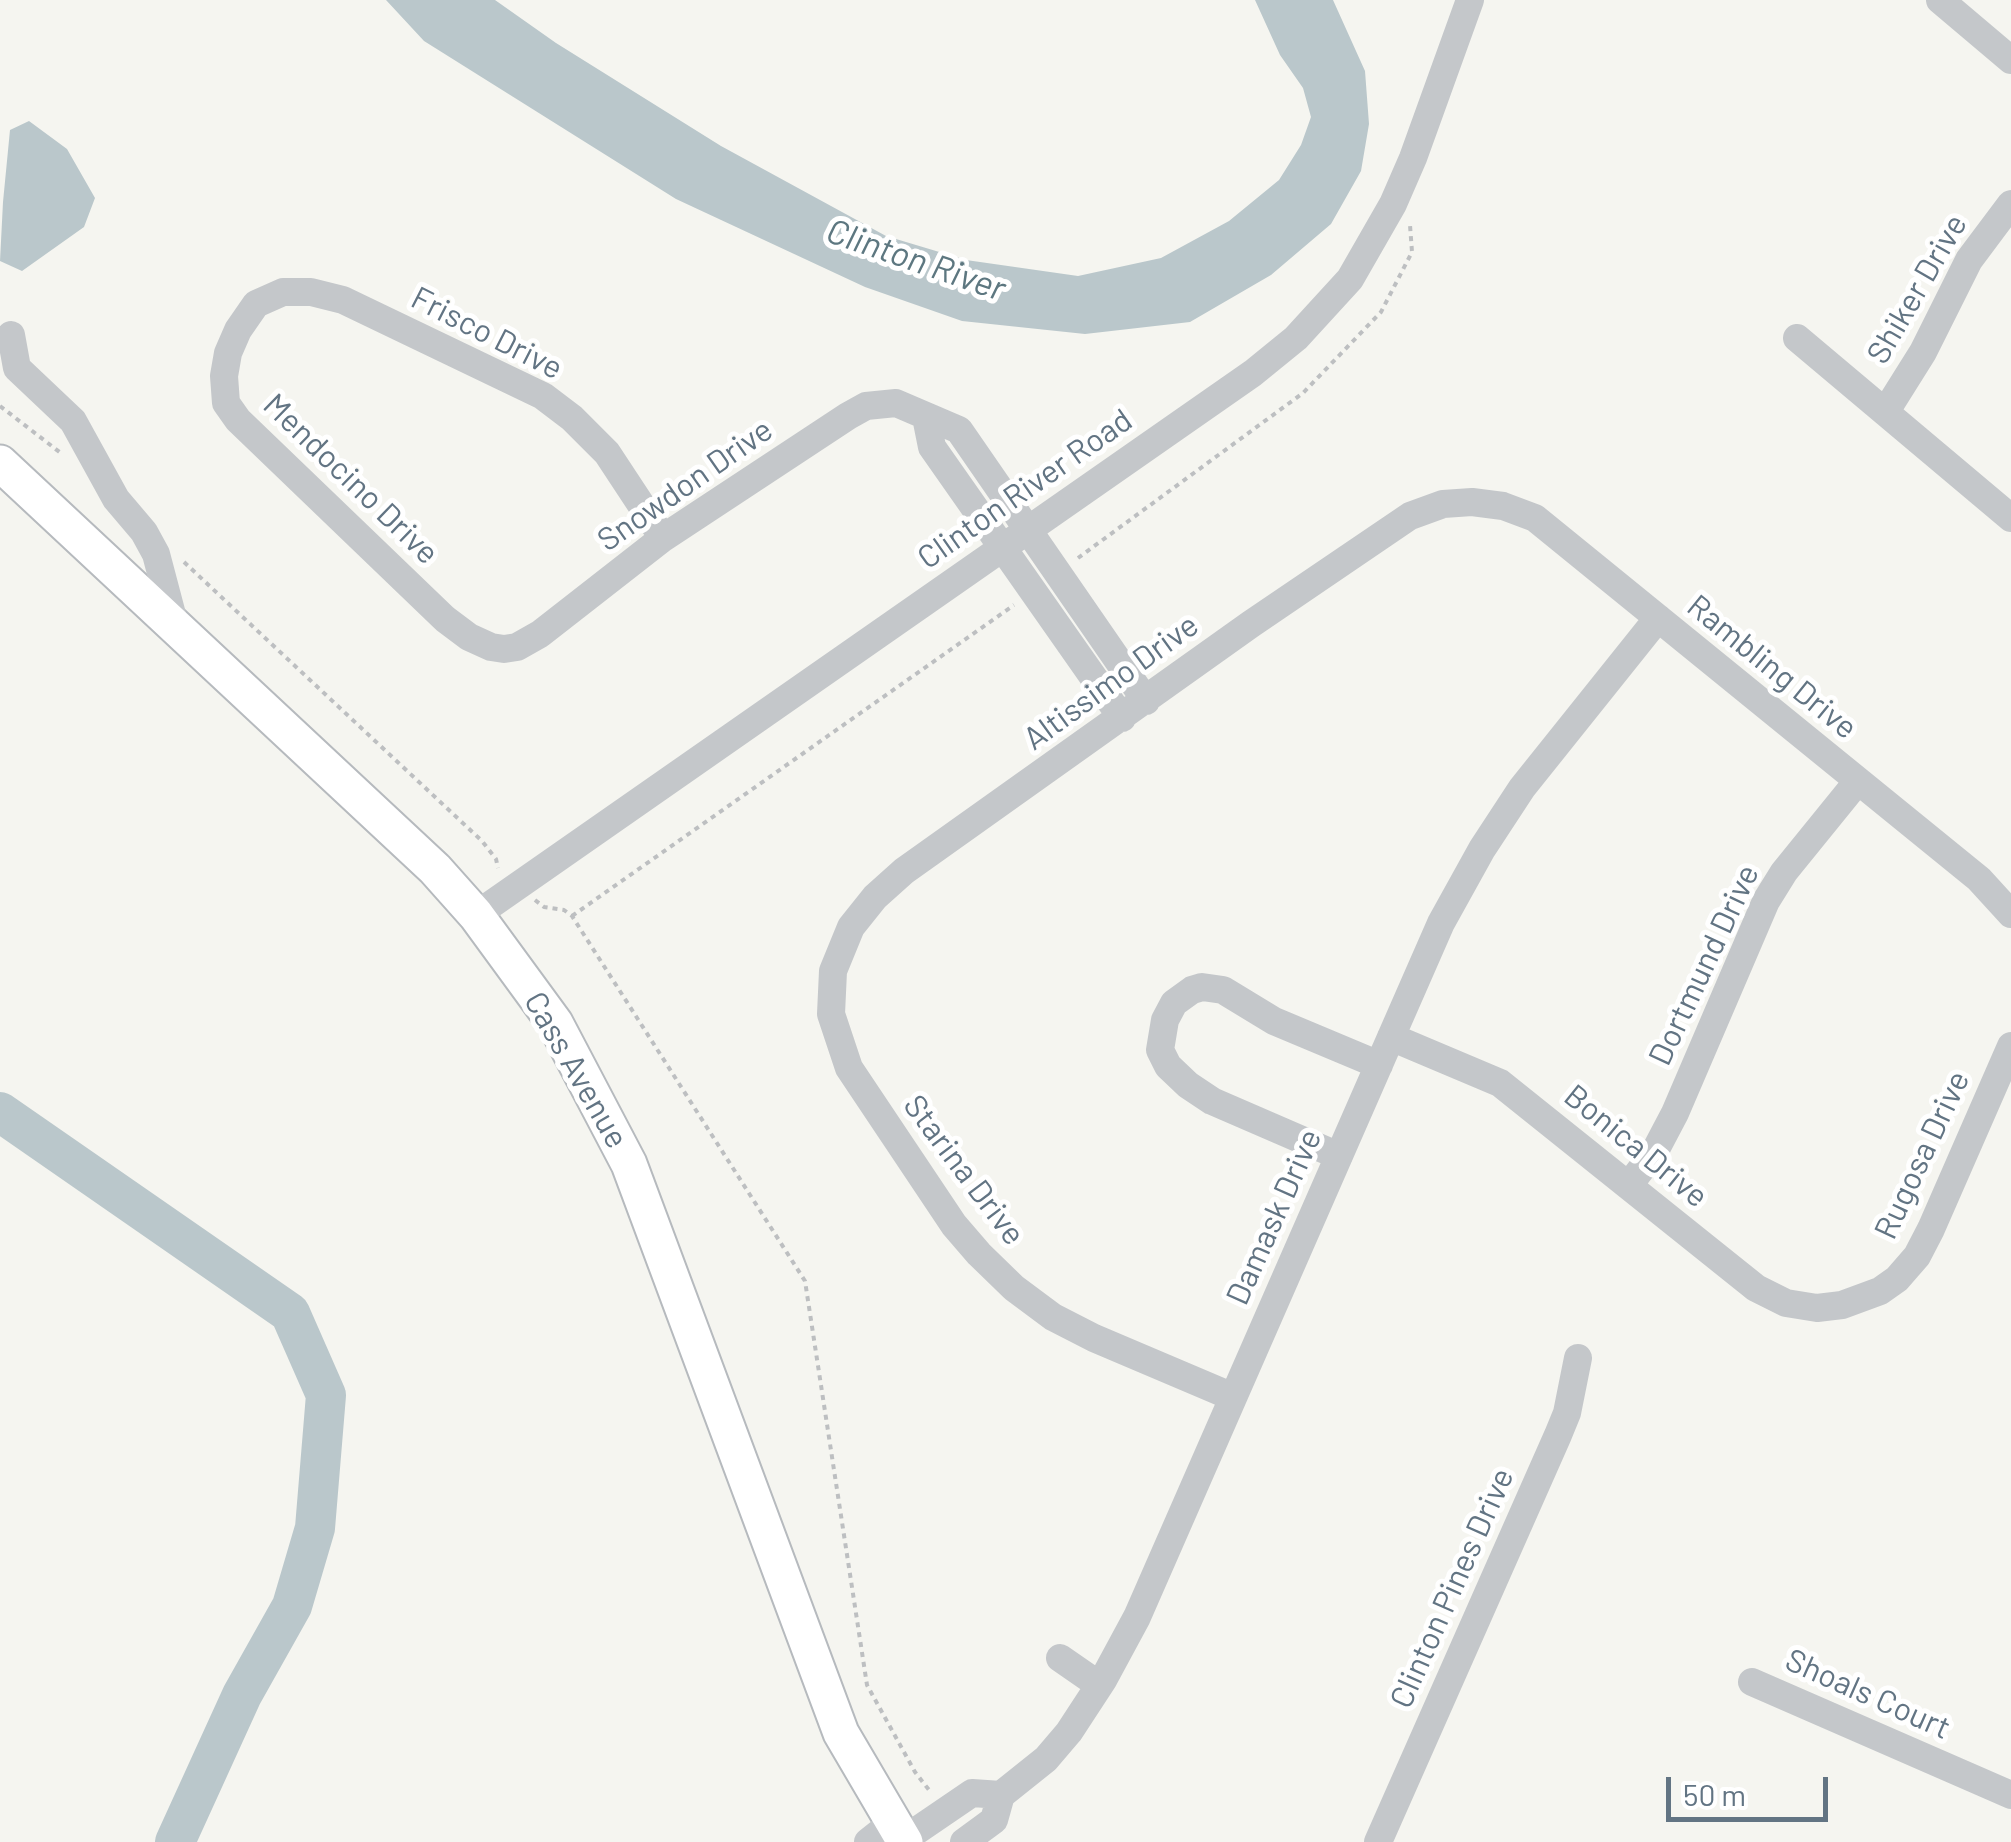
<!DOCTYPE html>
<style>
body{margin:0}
#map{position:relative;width:2011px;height:1842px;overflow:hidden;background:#f5f5f0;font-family:Barlow,sans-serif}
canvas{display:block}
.scale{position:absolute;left:1666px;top:1777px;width:162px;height:45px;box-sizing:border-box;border:5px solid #627483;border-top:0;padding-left:12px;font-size:30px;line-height:35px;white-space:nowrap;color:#627483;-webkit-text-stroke:8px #fff;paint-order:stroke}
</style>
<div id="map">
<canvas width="2011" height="1842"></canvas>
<div class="scale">50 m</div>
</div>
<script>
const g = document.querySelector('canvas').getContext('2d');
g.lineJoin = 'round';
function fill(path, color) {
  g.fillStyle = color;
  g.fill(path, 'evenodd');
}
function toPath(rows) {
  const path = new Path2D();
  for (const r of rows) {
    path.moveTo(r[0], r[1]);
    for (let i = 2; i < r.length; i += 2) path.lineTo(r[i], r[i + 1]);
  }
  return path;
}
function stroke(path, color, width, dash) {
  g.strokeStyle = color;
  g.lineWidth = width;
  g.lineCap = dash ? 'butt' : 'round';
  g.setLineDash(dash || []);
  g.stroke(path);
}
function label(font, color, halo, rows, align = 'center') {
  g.font = font + ' Barlow,sans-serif';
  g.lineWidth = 10;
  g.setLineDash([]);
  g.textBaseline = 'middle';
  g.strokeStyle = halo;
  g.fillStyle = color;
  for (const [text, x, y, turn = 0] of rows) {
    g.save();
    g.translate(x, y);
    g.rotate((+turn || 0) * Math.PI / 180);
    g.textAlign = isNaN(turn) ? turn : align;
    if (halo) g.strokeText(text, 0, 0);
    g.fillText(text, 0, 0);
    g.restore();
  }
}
fill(toPath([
 [386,0,495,0,556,43,721,146,886,236,966,260,1078,276,1161,258,1229,221,1279,180,1301,145,1311,117,1303,88,1280,55,1255,0,1333,0,1365,71,1369,124,1361,171,1331,224,1271,275,1190,322,1085,334,962,321,865,287,676,199,424,41],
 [29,121,67,149,95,198,84,227,22,271,0,261,3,202,10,130]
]), '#bac7cb');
stroke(toPath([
 [0,1112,290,1313,326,1395,315,1528,292,1606,242,1695,175,1842]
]), '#bac7cb', 40);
const major = toPath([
 [0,463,435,869,476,915,555,1023,629,1164,841,1733,905,1842]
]);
stroke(major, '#b6babe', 39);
stroke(toPath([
 [0,406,62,454],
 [1078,558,1303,393,1381,312,1412,252,1410,225],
 [184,562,482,841,496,859,498,868],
 [535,900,544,907,564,910,572,916,805,1281,867,1685,915,1772,929,1790],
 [572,916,1014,605]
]), '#bdbfc1', 4, [5, 5]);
stroke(toPath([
 [1940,0,2011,60],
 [11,335,17,368,73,421,116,499,144,532,156,554,175,626],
 [1797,338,2011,518],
 [1886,411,1923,352,1969,260,2011,204],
 [926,417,932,447,1122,718],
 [663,538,607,453,572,418,543,396,343,300,311,292,283,292,256,304,238,330,228,353,224,376,226,403,238,420,445,619,469,637,491,647,504,649,517,647,540,634,663,538,848,416,866,406,896,403,959,430,1146,701],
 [476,915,1253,373,1296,338,1350,279,1393,204,1413,158,1470,0],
 [1391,1037,1500,1083,1756,1288,1786,1303,1817,1308,1842,1305,1880,1291,1897,1279,1917,1256,1931,1229,2011,1046],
 [1339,1156,1212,1101,1188,1085,1168,1066,1160,1050,1165,1020,1174,1003,1192,990,1202,987,1223,990,1274,1021,1379,1065],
 [1629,1185,1655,1151,1675,1113,1766,901,1784,872,1857,782],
 [1233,1397,1094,1338,1053,1317,1014,1288,979,1254,954,1225,849,1068,831,1014,833,971,851,927,875,897,904,871,1251,624,1410,516,1443,504,1472,502,1503,506,1535,518,1979,879,2011,914],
 [1060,1658,1099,1685],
 [1752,1682,2011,1795],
 [903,1840,972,1793,1001,1795],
 [868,1842,892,1823],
 [964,1842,994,1820,1001,1795,1046,1759,1069,1732,1103,1680,1137,1617,1441,923,1482,849,1522,788,1658,618],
 [1378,1842,1558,1435,1567,1413,1578,1358]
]), '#c4c7ca', 28);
stroke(major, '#fff', 35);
label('32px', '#627483', '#fff', [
 ["Shiker Drive",1917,289,-60],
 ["Frisco Drive",487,333,27],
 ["Mendocino Drive",351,479,44],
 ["Snowdon Drive",685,485,-35],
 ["Clinton River Road",1025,489,-35],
 ["Rambling Drive",1772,667,39],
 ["Altissimo Drive",1111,682,-36],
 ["Dortmund Drive",1704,965,-65],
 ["Cass Avenue",576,1070,60],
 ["Bonica Drive",1636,1146,39],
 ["Rugosa Drive",1922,1155,-65],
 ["Starina Drive",964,1170,53],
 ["Damask Drive",1274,1217,-66],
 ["Clinton Pines Drive",1452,1588,-66],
 ["Shoals Court",1868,1694,24]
]);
label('italic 35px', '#5d7780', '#fff', [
 ["Clinton River",916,260,19]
]);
</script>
